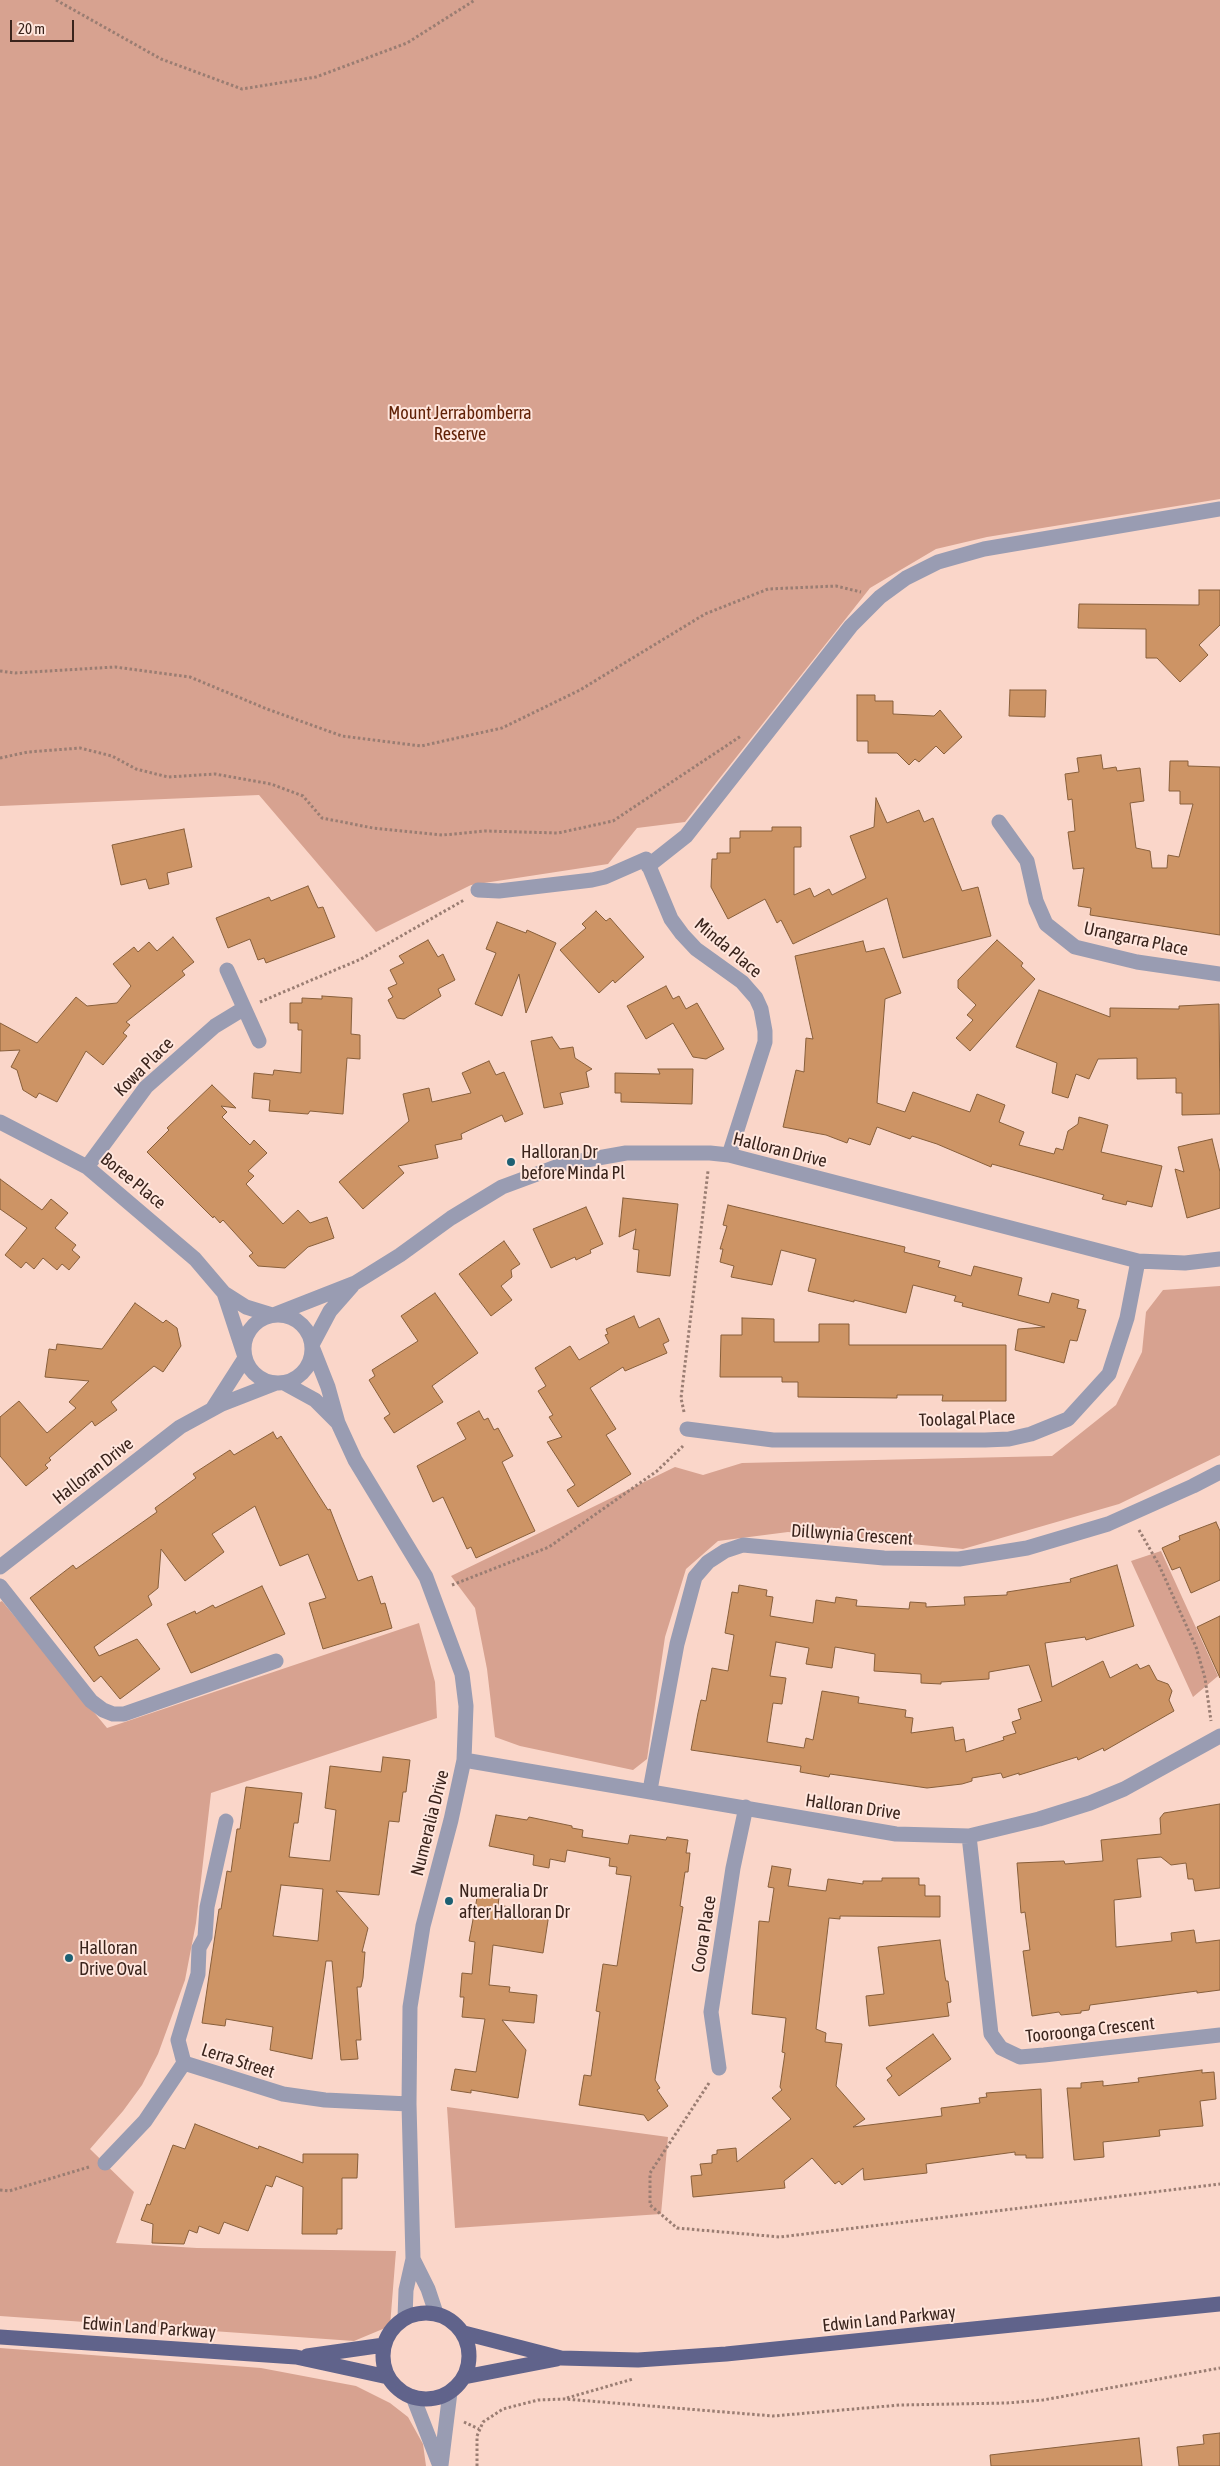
<!DOCTYPE html>
<style>
body{margin:0}
#map{position:relative;width:1220px;height:2466px;overflow:hidden;background:#fad6c9;font-family:"Asap Condensed",sans-serif}
canvas{display:block}
.scale{position:absolute;left:10px;top:20px;width:64px;height:22px;box-sizing:border-box;border:2px solid #3a241c;border-top:0;padding-left:6px;font-size:15px;line-height:18px;white-space:nowrap;color:#3a241c;-webkit-text-stroke:4px #ffe6dd;paint-order:stroke}
</style>
<div id="map">
<canvas width="1220" height="2466"></canvas>
<div class="scale">20 m</div>
</div>
<script>
const g = document.querySelector('canvas').getContext('2d');
g.lineJoin = 'round';
function fill(path, color) {
  g.fillStyle = color;
  g.fill(path, 'evenodd');
}
function toPath(rows) {
  const path = new Path2D();
  for (const r of rows) {
    if (r.length === 3) {
      path.moveTo(r[0] + r[2], r[1]);
      path.arc(r[0], r[1], r[2], 0, 2 * Math.PI);
      continue;
    }
    path.moveTo(r[0], r[1]);
    for (let i = 2; i < r.length; i += 2) path.lineTo(r[i], r[i + 1]);
  }
  return path;
}
function stroke(path, color, width, dash) {
  g.strokeStyle = color;
  g.lineWidth = width;
  g.lineCap = dash ? 'butt' : 'round';
  g.setLineDash(dash || []);
  g.stroke(path);
}
function label(font, color, halo, rows, align = 'center') {
  g.font = font + ' "Asap Condensed",sans-serif';
  g.lineWidth = 4;
  g.setLineDash([]);
  g.textBaseline = 'middle';
  g.strokeStyle = halo;
  g.fillStyle = color;
  for (const [text, x, y, turn = 0] of rows) {
    g.save();
    g.translate(x, y);
    g.rotate((+turn || 0) * Math.PI / 180);
    g.textAlign = isNaN(turn) ? turn : align;
    if (halo) g.strokeText(text, 0, 0);
    g.fillText(text, 0, 0);
    g.restore();
  }
}
fill(toPath([
 [0,0,1220,0,1220,499,987,537,936,549,870,588,685,822,637,828,608,864,471,885,376,932,259,795,0,806],
 [1220,1286,1220,1455,1119,1504,963,1549,788,1532,718,1541,686,1569,665,1637,647,1759,633,1770,520,1746,495,1737,487,1669,475,1608,451,1576,675,1467,703,1475,742,1463,1052,1456,1116,1405,1142,1352,1146,1312,1163,1290],
 [1161,1551,1218,1676,1193,1697,1131,1561],
 [2,1601,107,1728,419,1623,435,1682,437,1718,211,1793,196,1923,185,1980,158,2054,142,2085,123,2111,90,2149,134,2192,116,2243,197,2248,396,2251,390,2326,354,2341,0,2316,0,1602],
 [447,2107,668,2137,661,2214,455,2228],
 [0,2348,261,2368,356,2386,390,2403,408,2417,423,2444,426,2466,0,2466]
]), '#d7a290');
const building = toPath([
 [1199,590,1220,590,1220,625,1199,645,1208,655,1180,682,1157,658,1146,658,1146,629,1078,628,1079,604,1199,605,1199,590],
 [1010,690,1046,690,1045,717,1009,716,1010,690],
 [857,695,875,695,875,701,893,701,893,714,934,716,940,710,962,737,944,754,936,746,919,762,915,759,909,765,897,753,868,753,868,741,857,741,857,695],
 [1101,755,1103,769,1116,767,1117,771,1140,768,1144,801,1130,803,1136,848,1150,851,1152,868,1167,868,1168,855,1179,857,1193,804,1180,804,1180,791,1169,791,1170,761,1188,761,1188,766,1220,767,1220,935,1090,915,1091,908,1078,906,1084,868,1073,869,1068,832,1075,831,1072,799,1068,800,1065,774,1079,772,1077,758,1101,755],
 [876,798,887,823,919,810,924,822,933,818,962,891,978,887,991,936,903,958,887,898,793,944,781,920,777,923,765,899,728,919,711,887,712,859,717,859,717,853,730,853,730,838,740,838,740,831,772,831,772,827,801,827,801,847,794,847,794,895,810,888,814,897,829,889,832,895,866,878,850,836,874,827,876,798],
 [184,829,192,867,167,873,169,884,149,889,146,879,121,885,112,845,184,829],
 [308,886,318,908,323,907,335,937,266,963,264,958,258,960,250,939,228,948,216,918,269,897,271,901,308,886],
 [596,911,606,921,610,918,644,957,615,983,613,980,599,993,560,950,586,928,582,924,596,911],
 [497,922,526,933,527,930,556,943,526,1013,519,974,502,1016,475,1004,496,953,486,949,497,922],
 [173,937,194,962,182,971,185,975,126,1022,130,1025,123,1033,127,1036,103,1065,86,1051,57,1102,39,1093,36,1098,23,1090,17,1070,11,1067,20,1050,0,1051,0,1023,37,1043,76,997,87,1006,117,1003,131,986,113,964,134,947,138,952,149,942,157,951,173,937],
 [428,940,438,957,443,954,455,980,438,989,441,996,404,1019,397,1018,388,1000,393,997,388,988,397,984,390,970,404,963,399,956,428,940],
 [997,940,1023,963,1021,966,1035,979,970,1051,956,1038,973,1020,967,1015,976,1005,958,988,958,980,997,940],
 [863,941,866,952,884,948,901,993,885,999,877,1103,905,1112,913,1092,970,1112,977,1094,1005,1105,999,1122,1024,1132,1019,1145,1054,1154,1056,1148,1063,1150,1068,1131,1078,1124,1079,1117,1108,1125,1101,1152,1162,1166,1152,1207,1127,1201,1126,1205,1102,1199,1104,1195,992,1164,991,1167,937,1144,912,1136,910,1139,877,1127,870,1145,849,1138,847,1143,826,1135,783,1127,796,1070,804,1072,806,1038,813,1039,795,956,863,941],
 [666,986,673,999,679,996,686,1009,697,1003,724,1049,706,1059,693,1057,673,1023,646,1039,627,1006,666,986],
 [1039,990,1110,1017,1110,1008,1179,1009,1179,1006,1219,1004,1220,1114,1182,1115,1182,1093,1176,1093,1176,1078,1137,1079,1137,1058,1098,1059,1089,1079,1076,1074,1068,1098,1052,1093,1057,1063,1016,1047,1039,990],
 [322,996,352,998,351,1034,360,1035,360,1059,347,1058,343,1114,310,1111,308,1114,269,1111,270,1100,252,1098,254,1073,273,1075,274,1070,301,1073,302,1030,298,1030,298,1023,290,1023,290,1003,302,1003,302,998,322,999,322,996],
 [552,1037,560,1049,573,1047,575,1058,592,1069,586,1072,589,1087,560,1093,563,1104,544,1108,531,1041,552,1037],
 [489,1061,496,1075,504,1072,523,1114,505,1122,502,1115,461,1134,462,1139,435,1145,438,1158,398,1166,404,1173,363,1209,339,1182,409,1121,403,1094,429,1088,432,1102,471,1093,462,1073,489,1061],
 [658,1069,693,1069,692,1104,621,1102,621,1093,615,1093,615,1073,660,1074,658,1069],
 [212,1085,236,1108,221,1106,227,1112,222,1117,250,1145,254,1140,267,1153,248,1171,254,1176,246,1184,283,1224,298,1210,310,1223,327,1217,334,1238,308,1247,285,1268,258,1266,249,1256,253,1253,223,1220,220,1223,214,1216,213,1218,147,1152,169,1130,167,1128,212,1085],
 [1212,1139,1220,1172,1220,1208,1187,1218,1175,1169,1184,1172,1178,1147,1212,1139],
 [0,1179,42,1210,51,1199,68,1213,55,1228,76,1245,72,1250,80,1257,69,1270,62,1264,57,1270,43,1258,34,1269,26,1262,21,1268,5,1255,27,1228,0,1209,0,1179],
 [623,1198,678,1204,670,1276,637,1272,639,1250,633,1249,636,1229,619,1237,623,1198],
 [728,1205,905,1247,904,1252,940,1261,938,1267,971,1276,974,1266,1022,1278,1018,1295,1049,1303,1052,1293,1079,1300,1077,1308,1086,1310,1077,1341,1070,1340,1064,1363,1015,1350,1018,1329,1045,1327,962,1306,963,1303,954,1301,956,1296,913,1285,906,1313,854,1300,854,1302,808,1291,816,1259,781,1250,772,1285,731,1277,734,1266,720,1262,723,1249,720,1249,727,1226,723,1225,728,1205],
 [586,1207,603,1244,590,1250,591,1253,576,1260,575,1257,551,1268,533,1229,586,1207],
 [504,1241,520,1264,511,1270,512,1277,501,1286,512,1300,491,1316,459,1274,504,1241],
 [435,1293,478,1353,432,1386,443,1402,394,1433,384,1418,390,1414,369,1380,375,1376,372,1370,418,1341,401,1316,435,1293],
 [135,1303,163,1323,166,1320,177,1328,181,1346,163,1372,154,1366,111,1402,117,1410,95,1426,92,1421,49,1458,51,1460,45,1465,48,1468,26,1486,0,1456,0,1417,19,1401,47,1433,76,1408,69,1402,89,1381,45,1377,49,1349,56,1350,57,1344,102,1349,135,1303],
 [634,1316,639,1328,659,1318,669,1341,663,1344,667,1353,625,1371,623,1367,590,1388,616,1429,606,1435,631,1474,578,1507,567,1490,575,1485,547,1442,562,1437,549,1417,553,1415,538,1391,546,1386,535,1368,570,1346,579,1360,609,1343,605,1335,608,1334,606,1329,634,1316],
 [742,1318,774,1319,774,1342,819,1342,819,1324,849,1324,849,1345,1006,1345,1006,1401,942,1401,943,1395,897,1395,897,1398,798,1397,798,1382,782,1382,782,1377,720,1377,721,1335,742,1335,742,1318],
 [479,1411,484,1420,488,1418,494,1430,498,1428,513,1456,502,1462,535,1531,476,1558,471,1547,467,1549,443,1497,433,1502,417,1466,466,1439,457,1423,479,1411],
 [273,1432,277,1439,281,1436,328,1510,330,1509,358,1581,372,1576,381,1604,385,1603,392,1628,323,1649,309,1603,326,1598,308,1554,280,1566,255,1506,212,1534,224,1552,185,1581,161,1549,158,1588,148,1596,152,1605,94,1647,99,1656,137,1639,160,1669,120,1699,101,1676,94,1682,30,1598,73,1565,76,1569,157,1512,155,1508,196,1478,193,1474,230,1450,234,1455,273,1432],
 [1216,1522,1220,1531,1220,1580,1191,1593,1180,1567,1172,1570,1162,1548,1180,1540,1179,1536,1216,1522],
 [1117,1565,1134,1626,1086,1640,1085,1637,1045,1643,1052,1687,1103,1661,1110,1678,1137,1664,1140,1669,1149,1665,1157,1680,1168,1684,1172,1691,1169,1700,1174,1711,1104,1751,1103,1748,1078,1760,1077,1757,1019,1775,1019,1773,1003,1778,1001,1773,972,1778,972,1781,962,1784,927,1788,830,1774,829,1777,800,1772,801,1766,691,1750,698,1713,701,1700,706,1701,712,1668,728,1671,734,1635,725,1633,732,1592,738,1593,739,1585,767,1590,766,1596,773,1597,770,1616,813,1623,816,1600,835,1603,836,1597,857,1600,856,1606,909,1609,910,1602,926,1603,926,1607,965,1605,964,1597,1007,1595,1007,1592,1071,1582,1070,1579,1117,1565],
 [776,1642,809,1648,806,1664,832,1668,835,1647,875,1654,874,1671,921,1674,921,1683,941,1684,941,1682,989,1679,989,1672,1029,1665,1042,1701,1018,1709,1021,1719,1012,1722,1016,1733,1003,1737,1004,1740,966,1752,964,1739,955,1741,953,1727,911,1733,913,1718,905,1717,906,1710,858,1703,859,1697,822,1691,813,1740,806,1738,804,1748,767,1742,773,1703,782,1704,786,1678,770,1676,776,1642],
 [262,1586,285,1634,191,1673,167,1624,195,1611,196,1614,213,1605,215,1608,262,1586],
 [1220,1616,1220,1678,1197,1627,1220,1616],
 [383,1757,410,1760,406,1792,403,1792,399,1822,389,1821,379,1895,336,1891,368,1928,362,1952,365,1952,363,1978,361,1987,357,1987,361,2040,356,2040,358,2059,341,2060,332,1961,326,1961,312,2059,270,2050,273,2027,226,2019,225,2026,202,2023,219,1909,221,1909,227,1871,231,1872,237,1829,240,1829,246,1787,302,1793,298,1823,294,1823,289,1857,330,1861,336,1810,325,1808,330,1766,381,1772,383,1757],
 [281,1885,323,1889,318,1941,273,1936,281,1885],
 [1220,1804,1220,1888,1195,1891,1193,1879,1188,1879,1186,1863,1171,1865,1161,1857,1137,1859,1141,1897,1114,1900,1116,1947,1172,1941,1171,1933,1194,1930,1196,1943,1220,1940,1220,1990,1197,1993,1197,1991,1090,2005,1089,2010,1081,2011,1081,2013,1061,2015,1059,2012,1032,2016,1023,1951,1030,1950,1025,1912,1021,1913,1017,1863,1064,1861,1065,1864,1103,1861,1101,1840,1161,1834,1160,1818,1164,1813,1220,1804],
 [496,1815,527,1820,529,1817,572,1826,572,1828,583,1830,582,1837,628,1844,630,1835,666,1840,667,1837,688,1840,686,1853,690,1853,688,1872,685,1872,680,1906,683,1907,655,2080,660,2088,657,2090,668,2106,648,2121,644,2115,579,2105,584,2075,591,2076,600,2012,596,2011,603,1964,617,1966,631,1876,616,1874,617,1867,609,1866,610,1858,567,1850,565,1862,550,1859,549,1868,533,1865,534,1855,489,1846,496,1815],
 [772,1866,791,1869,788,1886,826,1891,828,1879,863,1884,863,1881,882,1881,882,1878,919,1878,919,1885,925,1885,925,1896,940,1896,940,1917,840,1916,840,1919,829,1918,816,2029,826,2033,825,2042,842,2044,836,2086,865,2119,853,2127,942,2116,941,2108,980,2103,979,2098,987,2097,986,2093,1041,2089,1043,2158,1026,2158,1026,2155,1015,2155,1015,2152,926,2164,927,2173,864,2180,863,2168,842,2185,839,2181,835,2184,812,2158,784,2181,785,2188,693,2197,691,2176,702,2175,700,2164,712,2163,712,2155,717,2154,717,2150,736,2148,737,2162,791,2119,772,2098,782,2090,780,2087,785,2053,782,2052,786,2018,752,2014,759,1921,769,1922,774,1888,768,1887,772,1866],
 [479,1887,500,1891,498,1905,549,1914,543,1953,493,1945,489,1985,510,1987,509,1992,537,1995,534,2023,502,2020,526,2050,518,2098,471,2090,471,2093,451,2090,455,2069,476,2072,485,2019,462,2017,464,1997,460,1997,462,1973,472,1974,475,1942,469,1941,479,1887],
 [940,1940,945,1977,946,1981,948,1981,951,2002,947,2003,949,2016,869,2026,866,1996,884,1994,878,1947,940,1940],
 [933,2034,951,2059,899,2096,887,2080,892,2076,886,2068,933,2034],
 [1202,2070,1202,2073,1214,2072,1216,2099,1200,2101,1203,2126,1159,2130,1160,2136,1103,2142,1104,2157,1074,2160,1067,2088,1081,2088,1081,2083,1103,2081,1103,2086,1139,2082,1138,2078,1202,2070],
 [195,2124,258,2149,259,2146,303,2163,303,2154,358,2154,357,2178,342,2178,342,2229,337,2229,337,2234,302,2234,303,2187,276,2176,272,2187,266,2185,248,2231,224,2222,219,2234,199,2226,197,2233,189,2230,184,2244,152,2243,153,2224,141,2220,147,2204,150,2205,173,2145,185,2149,195,2124],
 [1220,2433,1220,2466,1179,2466,1177,2447,1204,2444,1203,2435,1220,2433],
 [1139,2438,1142,2466,991,2466,990,2455,1139,2438]
]);
fill(building, '#cd9465');
stroke(building, '#885f3b', 1);
stroke(toPath([
 [56,0,161,59,242,89,316,77,407,43,475,0],
 [0,671,15,673,115,667,190,677,267,709,342,736,421,746,502,728,580,690,705,614,768,589,836,586,861,592],
 [0,758,28,752,80,748,112,756,136,769,168,777,215,774,271,784,303,796,322,818,373,828,443,835,485,831,558,833,613,821,741,736],
 [260,1002,361,959,464,900],
 [684,1412,681,1398,708,1171],
 [1139,1530,1159,1565,1196,1647,1205,1678,1211,1721],
 [452,1585,549,1547,657,1471,683,1446],
 [709,2083,650,2173,650,2205,677,2228,780,2237,1220,2184],
 [0,2190,9,2191,89,2167],
 [567,2398,633,2379],
 [464,2422,479,2429],
 [477,2466,477,2436,483,2422,503,2409,538,2400,565,2399,773,2416,900,2405,1007,2403,1043,2400,1220,2368]
]), '#9a7d72', 3, [2.5, 2.5]);
stroke(toPath([
 [999,822,1027,861,1036,901,1046,924,1075,947,1137,962,1220,974],
 [648,866,686,836,851,626,880,597,906,578,938,562,984,549,1220,509],
 [478,890,499,891,592,880,605,877,646,859,671,919,682,934,696,949,742,982,756,998,761,1009,765,1031,765,1042,729,1155],
 [227,970,259,1041],
 [0,1122,87,1167,195,1259,224,1293,244,1354],
 [87,1167,146,1087,215,1026,243,1009],
 [224,1293,246,1307,272,1315],
 [276,1314,355,1283,400,1255,451,1218,502,1187,564,1164,626,1153,710,1153,729,1155,1138,1261,1185,1263,1220,1259],
 [278,1349,34],
 [313,1343,330,1311,352,1286],
 [313,1349,328,1387,338,1423,355,1460,426,1577,462,1674,466,1706,464,1760,451,1820,423,1926,410,2007,409,2104,413,2259,406,2290,405,2318],
 [284,1383,315,1400,337,1422],
 [213,1408,245,1358],
 [687,1429,773,1440,985,1440,1009,1439,1031,1434,1068,1419,1109,1374,1127,1318,1138,1261],
 [0,1567,180,1427,222,1404,276,1383],
 [0,1586,91,1701,103,1710,113,1714,124,1714,276,1661],
 [464,1760,896,1834,969,1836,1039,1819,1090,1803,1124,1789,1220,1736],
 [650,1790,677,1644,695,1577,708,1562,725,1551,743,1545,884,1558,959,1559,1027,1548,1108,1524,1193,1486,1220,1472],
 [969,1836,991,2034,1001,2048,1020,2057,1044,2055,1220,2035],
 [184,2063,178,2040,198,1974,199,1948,205,1937,207,1907,226,1821],
 [719,2068,711,2012,733,1868,746,1807],
 [105,2163,145,2121,184,2063,283,2094,325,2100,409,2104],
 [413,2259,428,2289,436,2313],
 [413,2397,440,2466],
 [441,2465,450,2392]
]), '#999cb2', 15);
stroke(toPath([
 [426,2356,43],
 [464,2333,561,2358,638,2360,726,2354,1220,2304],
 [0,2337,296,2357,388,2377],
 [307,2356,384,2345],
 [464,2377,557,2359]
]), '#60638b', 15);
for (const [x, y, r, color] of [
 [511,1162,5,"#1d6073"],
 [449,1901,5,"#1d6073"],
 [69,1958,5,"#1d6073"]
]) {
  const dot = new Path2D();
  dot.arc(x, y, r, 0, 2 * Math.PI);
  g.fillStyle = color;
  g.fill(dot);
  stroke(dot, '#ffe6dd', 2);
}
label('18px', '#612207', '#ffe6dd', [
 ["Mount Jerrabomberra",460,413],
 ["Reserve",460,434]
]);
label('18px', '#3a241c', '#ffe6dd', [
 ["Urangarra Place",1136,939,12],
 ["Minda Place",728,948,40],
 ["Kowa Place",144,1067,-45],
 ["Halloran Drive",780,1150,14],
 ["Boree Place",133,1181,39],
 ["Toolagal Place",967,1419,-2],
 ["Halloran Drive",93,1471,-38],
 ["Dillwynia Crescent",852,1535,4],
 ["Halloran Drive",853,1807,8],
 ["Numeralia Drive",430,1823,-76],
 ["Coora Place",704,1934,-81],
 ["Tooroonga Crescent",1090,2030,-6],
 ["Lerra Street",238,2061,18],
 ["Edwin Land Parkway",889,2319,-6],
 ["Edwin Land Parkway",149,2328,4]
]);
label('18px', '#3a241c', '#ffe6dd', [
 ["Halloran Dr",521,1152],
 ["before Minda Pl",521,1173],
 ["Numeralia Dr",459,1891],
 ["after Halloran Dr",459,1912],
 ["Halloran",79,1948],
 ["Drive Oval",79,1969]
], 'left');
</script>
